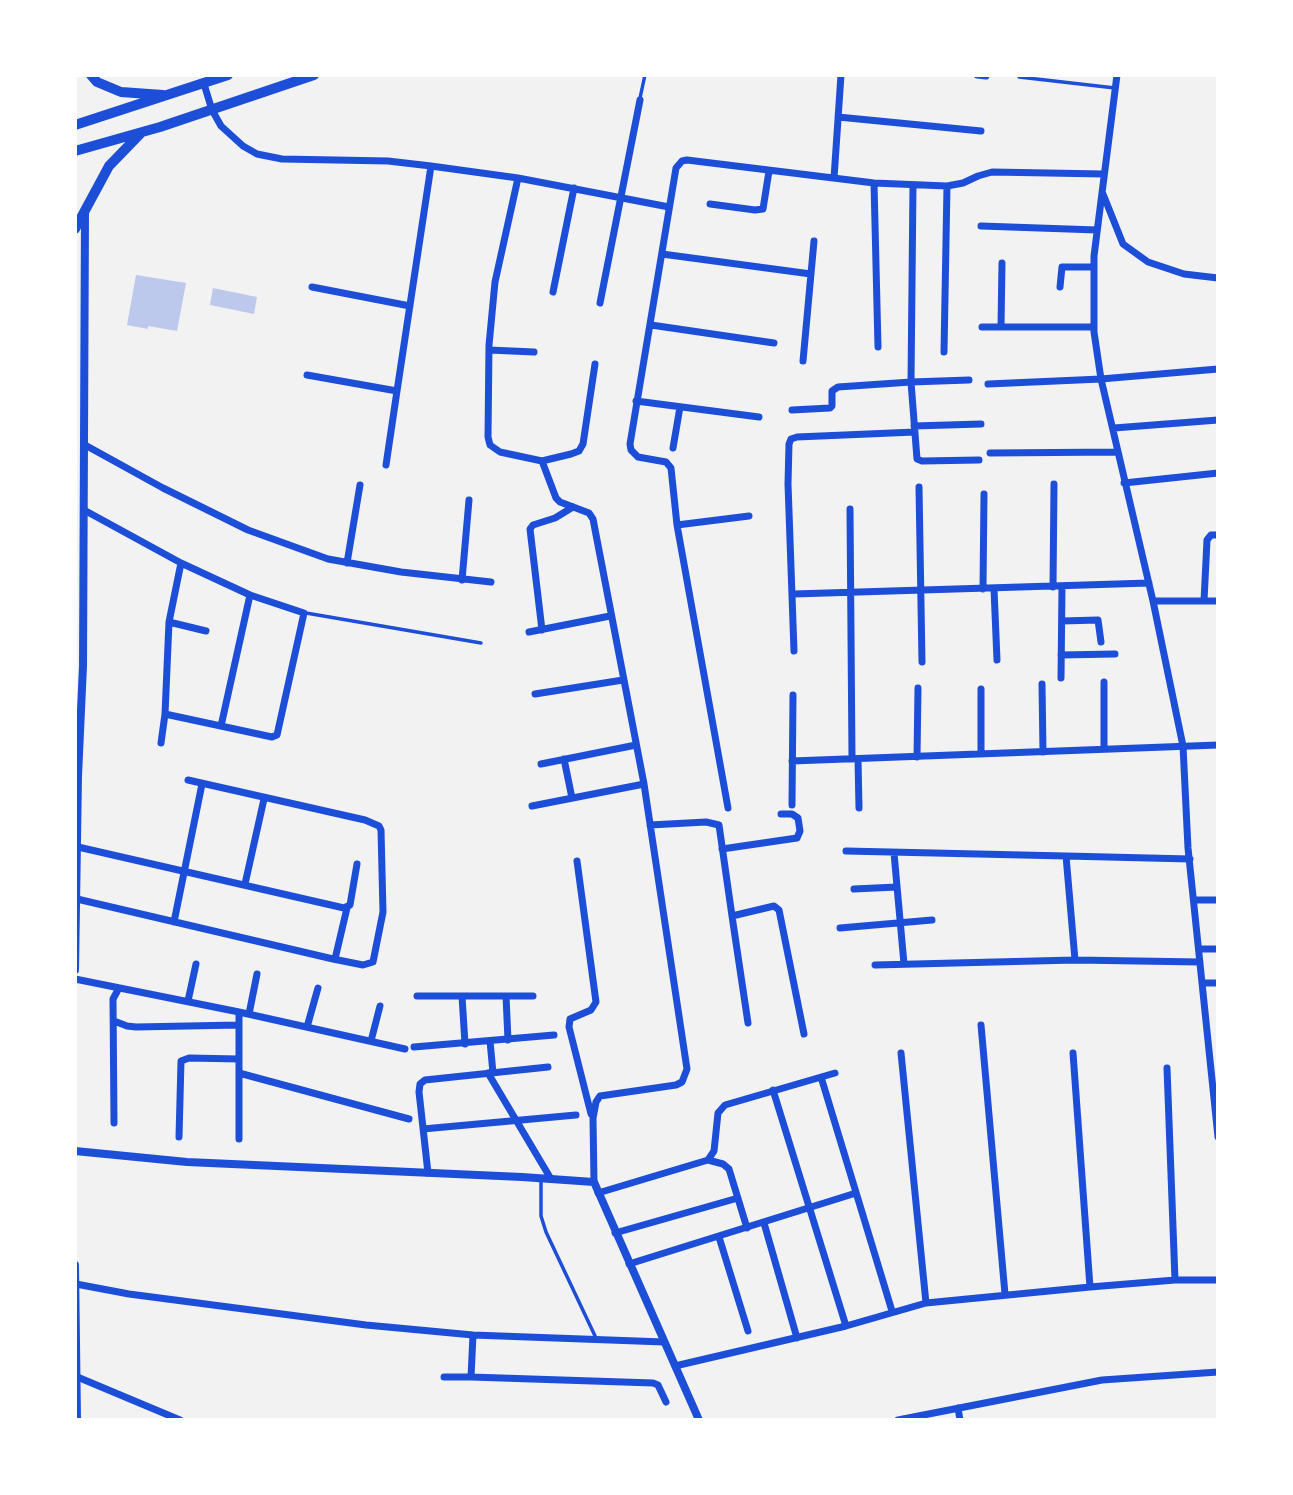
<!DOCTYPE html>
<style>
body{margin:0}
#map{position:relative;width:1293px;height:1495px;overflow:hidden;background:#f2f2f2;font-family:"Nunito Sans",sans-serif}
canvas{display:block}
.frame{position:absolute;inset:0;border:77px solid #fff;pointer-events:none}
</style>
<div id="map">
<canvas width="1293" height="1495"></canvas>
<div class="frame"></div>
</div>
<script>
const g = document.querySelector('canvas').getContext('2d');
g.lineJoin = 'round';
function fill(path, color) {
  g.fillStyle = color;
  g.fill(path, 'evenodd');
}
function toPath(rows) {
  const path = new Path2D();
  for (const r of rows) {
    path.moveTo(r[0], r[1]);
    for (let i = 2; i < r.length; i += 2) path.lineTo(r[i], r[i + 1]);
  }
  return path;
}
function stroke(path, color, width, dash) {
  g.strokeStyle = color;
  g.lineWidth = width;
  g.lineCap = dash ? 'butt' : 'round';
  g.setLineDash(dash || []);
  g.stroke(path);
}
fill(toPath([
 [136,275,186,283,177,331,148,326,148,329,127,325],
 [213,288,257,297,254,314,210,305]
]), '#bdc9ec');
stroke(toPath([
 [1019,77,1115,88],
 [640,98,645,75],
 [306,613,481,643],
 [541,1179,541,1216,546,1232,596,1338]
]), '#1d4ed8', 3.5);
stroke(toPath([
 [977,75,986,76],
 [1117,75,1094,256,1094,332,1101,379,1153,601,1183,746,1188,848,1218,1137],
 [204,84,212,110,221,126,243,146,257,154,282,159,388,161,431,166,397,391,307,375],
 [838,117,981,131],
 [431,166,518,178],
 [834,178,841,75],
 [874,183,878,347],
 [913,185,911,382,969,380],
 [1103,194,1123,244,1148,262,1184,274,1218,278],
 [710,204,755,210,763,209,769,171],
 [981,226,1097,230],
 [662,254,811,274],
 [312,287,410,306],
 [1060,287,1062,267,1094,267],
 [553,292,574,188],
 [600,303,640,100],
 [651,325,774,343],
 [982,327,1094,327],
 [1001,327,1002,263],
 [489,350,534,352],
 [944,352,947,186],
 [803,361,814,241],
 [988,384,1101,379,1218,369],
 [636,401,759,417],
 [792,410,830,408,832,406,832,391,838,387,911,382,917,459,922,461,979,460],
 [914,426,981,424],
 [1114,428,1218,420],
 [85,445,163,488,248,530,328,559,401,572,491,582],
 [673,448,680,407],
 [990,453,1118,452],
 [542,461,571,454,579,451,583,444,595,364],
 [386,465,397,391],
 [1124,483,1218,473],
 [919,487,922,662],
 [850,509,852,759],
 [84,510,181,563,169,622,165,714,272,737,277,735,304,613,250,595,181,563],
 [677,525,749,516],
 [347,563,360,485],
 [462,580,469,500],
 [1053,587,1054,484],
 [983,589,984,494],
 [994,589,997,660],
 [794,594,1149,583],
 [1153,601,1218,601],
 [1204,601,1207,540,1211,535,1218,535],
 [1062,621,1098,620,1101,642],
 [169,622,206,631],
 [542,630,530,529,533,525,555,518,573,507],
 [529,632,610,616],
 [794,651,788,484,789,444,791,439,797,437,915,432],
 [1061,655,1115,654],
 [1061,678,1062,586],
 [1104,682,1104,749],
 [1042,684,1043,752],
 [535,694,623,680],
 [221,726,250,595],
 [161,743,165,714],
 [981,754,981,689],
 [917,757,918,688],
 [564,759,572,798],
 [858,759,859,808],
 [792,761,1218,745],
 [541,764,636,745],
 [792,805,793,695],
 [532,806,644,784],
 [728,808,677,525,671,468,666,462,638,457,631,450,630,444,676,168,682,161,687,160,874,183,947,186,963,183,978,176,992,172,1104,174],
 [650,825,706,822,719,825,732,916,774,906,779,910,804,1034],
 [78,847,344,908,350,905,357,864],
 [722,849,797,838,800,831,798,818,792,814,781,814],
 [846,851,1066,856],
 [894,853,904,964],
 [577,861,596,1002,591,1010,570,1019,569,1027,591,1114],
 [245,884,264,799],
 [854,889,897,887],
 [77,899,333,959,363,965,373,962,383,912,381,830,379,826,365,820,188,780],
 [1194,900,1218,900],
 [732,916,748,1023],
 [174,922,202,784],
 [840,928,932,920],
 [1199,949,1218,949],
 [335,959,347,908],
 [1075,960,1066,856,1190,859],
 [875,965,1075,960,1200,962],
 [75,979,239,1012,405,1049],
 [1202,983,1218,983],
 [417,996,533,996],
 [462,996,465,1044],
 [506,996,508,1040],
 [188,1001,196,964],
 [239,1012,239,1139],
 [249,1014,257,974],
 [114,1021,127,1026,136,1027,239,1025],
 [981,1025,1005,1294],
 [307,1027,318,988],
 [371,1041,380,1006],
 [490,1041,493,1073],
 [414,1047,554,1035],
 [901,1053,926,1303],
 [1073,1053,1090,1287],
 [1167,1068,1175,1280],
 [239,1073,409,1119],
 [488,1073,551,1179],
 [821,1077,892,1311],
 [773,1090,846,1326],
 [114,1123,113,999,119,988],
 [423,1129,576,1115],
 [179,1137,181,1061,189,1058,239,1059],
 [708,1160,723,1164,729,1169,747,1228],
 [428,1173,419,1092,420,1084,425,1080,548,1067],
 [594,1182,593,1118,596,1102,600,1096,676,1085,682,1082,687,1069,644,784,593,519,589,513,560,502,556,498,542,461,500,452,490,445,488,437,489,345,495,282,518,178,669,207],
 [598,1193,708,1160,714,1151,718,1113,725,1105,835,1073],
 [764,1223,797,1338],
 [615,1233,738,1198],
 [719,1237,748,1331],
 [629,1264,856,1193],
 [76,1284,129,1294,366,1325,473,1335,664,1342],
 [473,1335,471,1377,653,1383,658,1385,666,1402],
 [675,1366,846,1326,926,1303,1090,1287,1175,1280,1218,1280],
 [75,1376,180,1420],
 [444,1377,471,1377],
 [958,1408,960,1420],
 [898,1420,1102,1380,1218,1372]
]), '#1d4ed8', 7);
stroke(toPath([
 [75,970,78,776,83,666,85,213],
 [75,1151,187,1162,522,1177,594,1182,699,1420],
 [75,1265,77,1420]
]), '#1d4ed8', 8);
stroke(toPath([
 [91,75,97,82,121,92,163,95],
 [75,125,228,75],
 [75,151,160,127,314,75],
 [75,229,109,166,140,134]
]), '#1d4ed8', 10);
</script>
